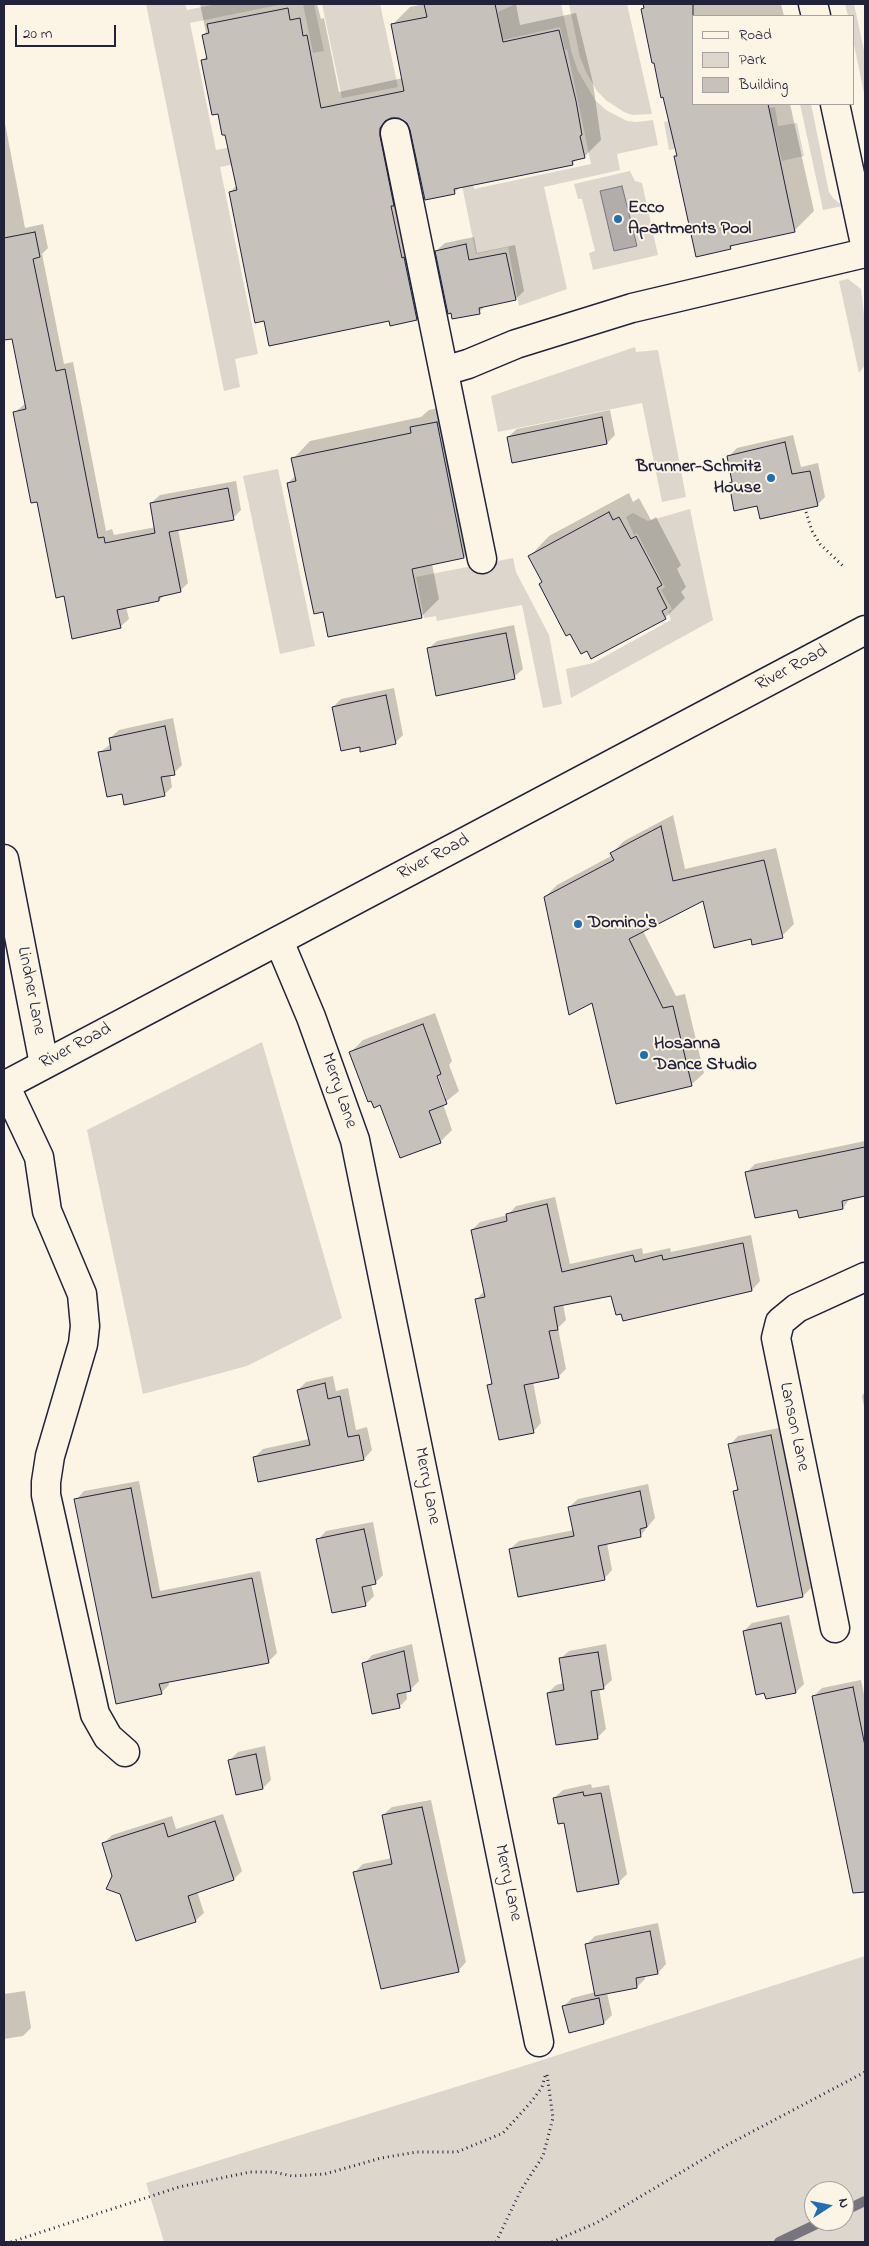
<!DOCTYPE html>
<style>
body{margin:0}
#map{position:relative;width:869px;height:2246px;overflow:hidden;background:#fcf5e5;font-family:"Indie Flower",sans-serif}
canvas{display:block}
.frame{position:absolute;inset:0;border:5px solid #22223b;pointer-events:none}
.legend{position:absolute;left:692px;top:15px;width:162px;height:90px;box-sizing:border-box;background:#fcf5e5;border:1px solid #a5a1a1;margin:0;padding:6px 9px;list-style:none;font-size:15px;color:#22223b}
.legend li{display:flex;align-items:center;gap:10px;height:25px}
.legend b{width:25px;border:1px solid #a5a1a1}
.north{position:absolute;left:804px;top:2181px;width:50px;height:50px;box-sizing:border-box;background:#fcf5e5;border:1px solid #a5a1a1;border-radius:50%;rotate:79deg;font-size:14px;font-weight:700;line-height:20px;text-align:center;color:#22223b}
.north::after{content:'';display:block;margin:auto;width:18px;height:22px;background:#1f6fb2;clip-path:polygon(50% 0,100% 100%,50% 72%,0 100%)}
.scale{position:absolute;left:15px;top:25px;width:101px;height:22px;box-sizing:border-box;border:2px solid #22223b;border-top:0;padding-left:6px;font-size:15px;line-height:18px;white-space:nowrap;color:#22223b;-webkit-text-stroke:4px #fcf5e5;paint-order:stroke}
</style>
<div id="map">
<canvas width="869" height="2246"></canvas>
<div class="frame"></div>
<ul class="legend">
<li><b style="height:6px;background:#fcf5e5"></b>Road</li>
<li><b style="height:14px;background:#dcd6cc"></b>Park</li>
<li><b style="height:14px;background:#c6c1bb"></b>Building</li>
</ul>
<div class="north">N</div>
<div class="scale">20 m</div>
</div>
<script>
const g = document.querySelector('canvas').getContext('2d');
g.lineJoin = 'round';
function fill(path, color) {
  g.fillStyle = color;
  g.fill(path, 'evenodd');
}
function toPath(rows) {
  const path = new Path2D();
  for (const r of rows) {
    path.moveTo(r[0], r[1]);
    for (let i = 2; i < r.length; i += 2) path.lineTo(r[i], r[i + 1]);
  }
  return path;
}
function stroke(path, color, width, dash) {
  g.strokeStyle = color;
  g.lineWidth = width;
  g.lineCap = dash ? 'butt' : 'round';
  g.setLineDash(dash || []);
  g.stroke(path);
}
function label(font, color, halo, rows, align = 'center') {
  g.font = font + ' "Indie Flower",sans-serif';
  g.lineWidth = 4;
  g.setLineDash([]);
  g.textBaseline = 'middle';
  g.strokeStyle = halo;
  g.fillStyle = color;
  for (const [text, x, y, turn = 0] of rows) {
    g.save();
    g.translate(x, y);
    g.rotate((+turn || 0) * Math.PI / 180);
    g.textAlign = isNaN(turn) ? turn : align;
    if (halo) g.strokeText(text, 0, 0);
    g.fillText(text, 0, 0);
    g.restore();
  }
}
fill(toPath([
 [146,4,185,4,187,10,217,4,283,4,190,23,216,150,330,127,334,144,220,167,258,354,235,359,240,387,224,391],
 [303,4,314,4,324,51,313,53],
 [322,4,380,4,398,87,342,98],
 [516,4,561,4,572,54,578,71,595,100,606,110,627,121,637,122,653,120,658,145,617,154,620,170,544,187,567,289,519,306,508,247,476,254,450,127,460,125,474,189,591,164,567,49,565,50,560,27,494,42,478,29,500,24,498,12],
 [569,4,627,4,652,114,632,115,624,112,607,101,597,91,586,72,580,57],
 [845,4,854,4,865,55,865,98,853,40,853,16,848,16],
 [800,104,811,104,829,192,833,198,843,206,823,210],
 [775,107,778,126,797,123,804,156,782,161,775,132,741,136,669,150,664,122,732,108,734,115],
 [630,171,635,181,642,183,658,255,593,270,589,253,595,251,582,199,578,199,574,184],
 [848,279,861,289,865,324,865,365,859,373,839,281],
 [635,347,636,352,658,350,686,497,662,502,642,403,498,432,491,396],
 [278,469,315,646,280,654,243,476],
 [690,509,713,620,571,698,566,669,593,663,671,620,668,612,672,609,661,590,665,587,637,533,634,535,626,517,633,513,648,521],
 [513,558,516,572,549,635,562,704,543,708,522,605,437,621,436,616,424,618,416,577],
 [262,1042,342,1318,247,1366,143,1394,87,1130],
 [865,1956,865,2242,164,2242,146,2183,533,2063],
 [814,2191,844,2191,844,2221,814,2221]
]), '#dcd6cc');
const water = toPath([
 [622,186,637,246,614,251,600,191,622,186]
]);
fill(water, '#b2adab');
stroke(water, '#78757e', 1);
fill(toPath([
 [200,4,317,4,321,19,324,18,339,92,403,78,392,25,410,7,425,4,516,4,520,25,576,13,593,83,601,140,584,157,578,158,572,164,461,186,454,193,408,122,396,117,434,302,417,319,390,320,230,192,237,185,226,133,203,60,207,56,203,35,206,32],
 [645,4,781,4,784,16,693,16,693,104,790,104,814,211,795,230,735,244,730,248,675,157,678,154,642,9],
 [4,118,25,228,43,224,48,248,42,254,64,364,73,362,106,531,112,529,114,535,156,527,151,503,160,495,236,481,241,510,233,518,178,529,188,583,180,591,165,595,159,600,126,607,129,619,120,627,65,595,15,412,26,403,13,337,4,339],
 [474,237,477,253,515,245,524,291,516,299,486,305,479,312,436,251,445,243],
 [454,405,481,540,464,557,432,564,439,599,421,617,324,610,288,483,296,475,293,459,310,441,421,417,429,410],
 [610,410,615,435,607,443,508,437,517,429],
 [793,435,801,467,818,463,825,497,817,505,758,504,730,483,733,480,728,457,737,448],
 [629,493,633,502,639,498,651,520,656,517,681,565,677,569,686,587,681,592,685,598,665,618,543,581,530,556,549,536],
 [514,625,523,669,514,677,428,649,437,641],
 [394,688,403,735,395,743,360,746,333,707,341,699],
 [173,718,182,765,174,773,170,774,172,787,164,795,123,793,100,752,111,744,110,738,119,730],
 [673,815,685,869,776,848,794,924,782,936,752,938,704,899,643,931,676,996,685,994,704,1073,691,1085,592,1001,545,897,557,885,613,855,612,853,624,841],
 [435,1013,452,1061,449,1065,459,1091,443,1104,452,1130,440,1142,351,1052,363,1040],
 [436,1070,446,1098,444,1098,433,1071],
 [865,1141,865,1194,851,1197,843,1208,798,1208,747,1172,755,1164],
 [555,1197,570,1264,642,1248,643,1254,670,1248,671,1252,751,1235,760,1281,752,1290,624,1319,622,1312,612,1295,563,1304,566,1320,558,1328,566,1369,558,1377,533,1382,541,1423,533,1432,489,1385,493,1382,477,1299,485,1290,472,1230,480,1222,508,1215,516,1206],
 [333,1376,336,1391,348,1388,356,1430,367,1427,372,1450,364,1459,254,1458,263,1449,309,1439,298,1390,306,1382],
 [865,1392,865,1411,862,1396],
 [779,1428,811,1588,803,1596,735,1491,738,1487,730,1445,738,1436],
 [139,1481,160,1591,260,1571,277,1653,269,1661,168,1681,169,1685,161,1693,76,1500,84,1491],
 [648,1484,655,1518,640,1536,607,1543,612,1570,604,1579,510,1549,519,1541,574,1530,569,1507,578,1499],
 [373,1522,383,1575,375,1583,371,1584,374,1596,365,1605,318,1540,326,1531],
 [789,1615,804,1684,796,1692,744,1631,752,1623],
 [412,1644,419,1681,411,1689,406,1690,407,1699,399,1707,364,1664,372,1655],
 [606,1644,612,1680,603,1688,599,1688,606,1729,598,1737,548,1693,556,1685,564,1683,560,1659,569,1651],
 [861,1680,865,1699,865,1847,845,1851,814,1696,822,1688],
 [265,1746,271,1780,263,1788,230,1760,238,1752],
 [591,1784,592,1788,609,1785,627,1874,619,1882,578,1891,565,1821,554,1798,563,1790],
 [431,1800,466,1962,458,1971,355,1872,363,1864,392,1858,383,1815,392,1807],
 [223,1814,242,1871,234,1879,197,1891,204,1913,195,1921,121,1893,103,1844,112,1835,172,1816,176,1829],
 [658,1923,666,1964,658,1973,645,1975,645,1979,637,1987,607,1993,612,2015,604,2023,564,2006,572,1998,596,1992,587,1944,595,1936],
 [25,1991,31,2028,23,2036,4,2039,4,1994]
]), '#0003');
stroke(toPath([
 [844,2211,865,2201],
 [779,2242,823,2221]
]), '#78757e', 10);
const building = toPath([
 [424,4,495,4,503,42,559,30,576,101,582,135,580,136,585,158,572,161,573,165,454,189,455,194,425,200,410,130,407,123,399,118,391,118,385,121,380,128,380,136,394,206,391,206,402,258,404,257,417,320,390,326,389,321,269,346,264,321,255,323,229,192,237,190,225,135,222,135,218,114,212,115,201,60,207,59,202,35,209,33,207,24,288,8,290,20,300,18,303,36,307,35,321,108,404,91,391,24,427,17,424,4],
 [643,4,693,4,693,104,768,104,795,232,730,246,731,249,696,257,674,156,677,156,663,97,661,98,654,63,652,63,641,9,644,8,643,4],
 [35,232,40,257,33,259,56,371,65,369,98,538,104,537,105,543,155,533,150,503,228,488,234,520,169,532,181,592,159,597,159,601,117,610,121,628,72,639,64,596,56,598,37,502,31,503,13,412,26,409,12,339,4,340,4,238,35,232],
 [466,244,469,260,506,253,516,300,479,308,480,314,452,319,451,313,448,314,435,251,466,244],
 [602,417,607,444,512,463,507,437,602,417],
 [437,422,464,558,412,569,422,618,328,637,323,612,314,614,304,567,287,483,296,481,291,458,411,433,410,427,437,422],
 [785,442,792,474,810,471,818,506,760,519,757,506,734,511,729,483,732,482,727,456,785,442],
 [609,512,613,520,619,517,631,539,636,536,662,585,657,588,667,608,662,611,666,619,591,659,587,651,581,654,570,634,566,636,539,584,542,582,528,556,609,512],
 [506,633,515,679,436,696,427,648,506,633],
 [386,695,396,744,360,752,360,747,341,751,332,707,386,695],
 [165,726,175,775,161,777,165,796,124,805,122,794,107,797,98,752,111,750,109,738,165,726],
 [661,826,673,881,764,860,783,938,752,945,751,939,714,948,703,901,629,939,663,1008,673,1006,692,1086,616,1104,592,1003,569,1015,544,897,614,860,610,853,661,826],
 [423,1024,441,1074,437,1076,447,1104,429,1111,441,1143,400,1158,380,1105,374,1108,371,1101,368,1102,349,1052,423,1024],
 [865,1147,865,1196,842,1201,843,1209,799,1218,797,1210,755,1218,745,1172,865,1147],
 [547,1204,562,1272,633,1255,635,1262,662,1255,663,1260,743,1243,752,1291,623,1321,621,1314,616,1315,611,1296,554,1307,558,1330,549,1331,559,1378,524,1385,534,1433,499,1440,487,1385,492,1384,475,1299,485,1297,471,1230,507,1221,506,1214,547,1204],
 [325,1383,328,1399,340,1396,348,1437,359,1435,364,1460,258,1482,253,1457,310,1445,297,1390,325,1383],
 [771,1435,803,1597,757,1607,733,1491,738,1490,728,1444,771,1435],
 [131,1488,152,1598,252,1578,269,1663,159,1684,162,1694,116,1704,74,1499,131,1488],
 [640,1491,647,1527,640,1529,641,1537,598,1546,605,1580,518,1597,509,1549,574,1536,568,1507,640,1491],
 [364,1529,376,1584,362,1587,366,1606,332,1613,316,1539,364,1529],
 [781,1623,796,1693,766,1699,764,1693,756,1695,743,1631,781,1623],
 [404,1651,411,1691,397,1694,400,1708,372,1714,362,1663,404,1651],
 [598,1652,604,1689,591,1691,598,1739,556,1745,547,1693,564,1690,559,1658,598,1652],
 [853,1687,865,1746,865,1892,853,1893,812,1696,853,1687],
 [256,1754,263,1789,236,1795,228,1760,256,1754],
 [583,1792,584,1796,601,1793,619,1884,577,1892,564,1823,558,1824,553,1798,583,1792],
 [422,1807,459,1972,381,1989,353,1872,392,1864,382,1815,422,1807],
 [215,1821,234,1880,188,1896,196,1922,136,1941,120,1894,106,1889,112,1876,102,1843,164,1823,168,1837,215,1821],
 [650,1931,658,1974,636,1978,637,1988,595,1996,585,1944,650,1931],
 [599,1998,604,2024,569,2033,562,2006,599,1998]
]);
fill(building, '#c6c1bb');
stroke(building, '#22223b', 1);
const minor = toPath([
 [813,4,816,16],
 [835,104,865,244],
 [395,133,482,559],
 [444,371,468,364,516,344,632,308,865,253],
 [4,859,44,1064],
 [279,941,311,1017,355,1140,539,2042],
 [5,1085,39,1157,47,1211,82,1294,85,1326,83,1344,50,1456,46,1482,46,1495,95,1714,108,1737,125,1752],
 [835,1628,776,1338,780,1322,797,1308,865,1277]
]);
const major = toPath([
 [4,1086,865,630]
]);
stroke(minor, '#22223b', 31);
stroke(major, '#22223b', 31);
stroke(toPath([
 [806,512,812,531,820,544,844,567],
 [11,2242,179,2187,250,2172,273,2172,292,2176,325,2174,381,2158,417,2152,457,2152,503,2133,532,2101,542,2087,546,2073],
 [496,2242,521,2190,543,2156,553,2118,547,2074],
 [552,2242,596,2223,727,2145,865,2072]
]), '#22223b', 3, [1, 4]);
stroke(minor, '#fcf5e5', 28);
stroke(major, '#fcf5e5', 28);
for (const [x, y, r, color] of [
 [618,219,5,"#1f6fb2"],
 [771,478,5,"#1f6fb2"],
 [578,924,5,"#1f6fb2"],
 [644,1055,5,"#1f6fb2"]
]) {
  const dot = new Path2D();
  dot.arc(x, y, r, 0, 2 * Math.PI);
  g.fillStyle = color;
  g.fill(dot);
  stroke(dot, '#fcf5e5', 2);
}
label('bold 18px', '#22223b', '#fcf5e5', [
 ["Ecco",628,209],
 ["Apartments Pool",628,230],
 ["Brunner-Schmitz",761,468,"right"],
 ["House",761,489,"right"],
 ["Domino's",588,924],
 ["Hosanna",654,1045],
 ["Dance Studio",654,1066]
], 'left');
label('18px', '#22223b', '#fcf5e5', [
 ["River Road",792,669,-28],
 ["River Road",434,858,-28],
 ["Lindner Lane",30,991,79],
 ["River Road",76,1047,-28],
 ["Merry Lane",338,1091,71],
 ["Lanson Lane",793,1427,78],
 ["Merry Lane",426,1486,79],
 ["Merry Lane",507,1883,78]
]);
</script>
